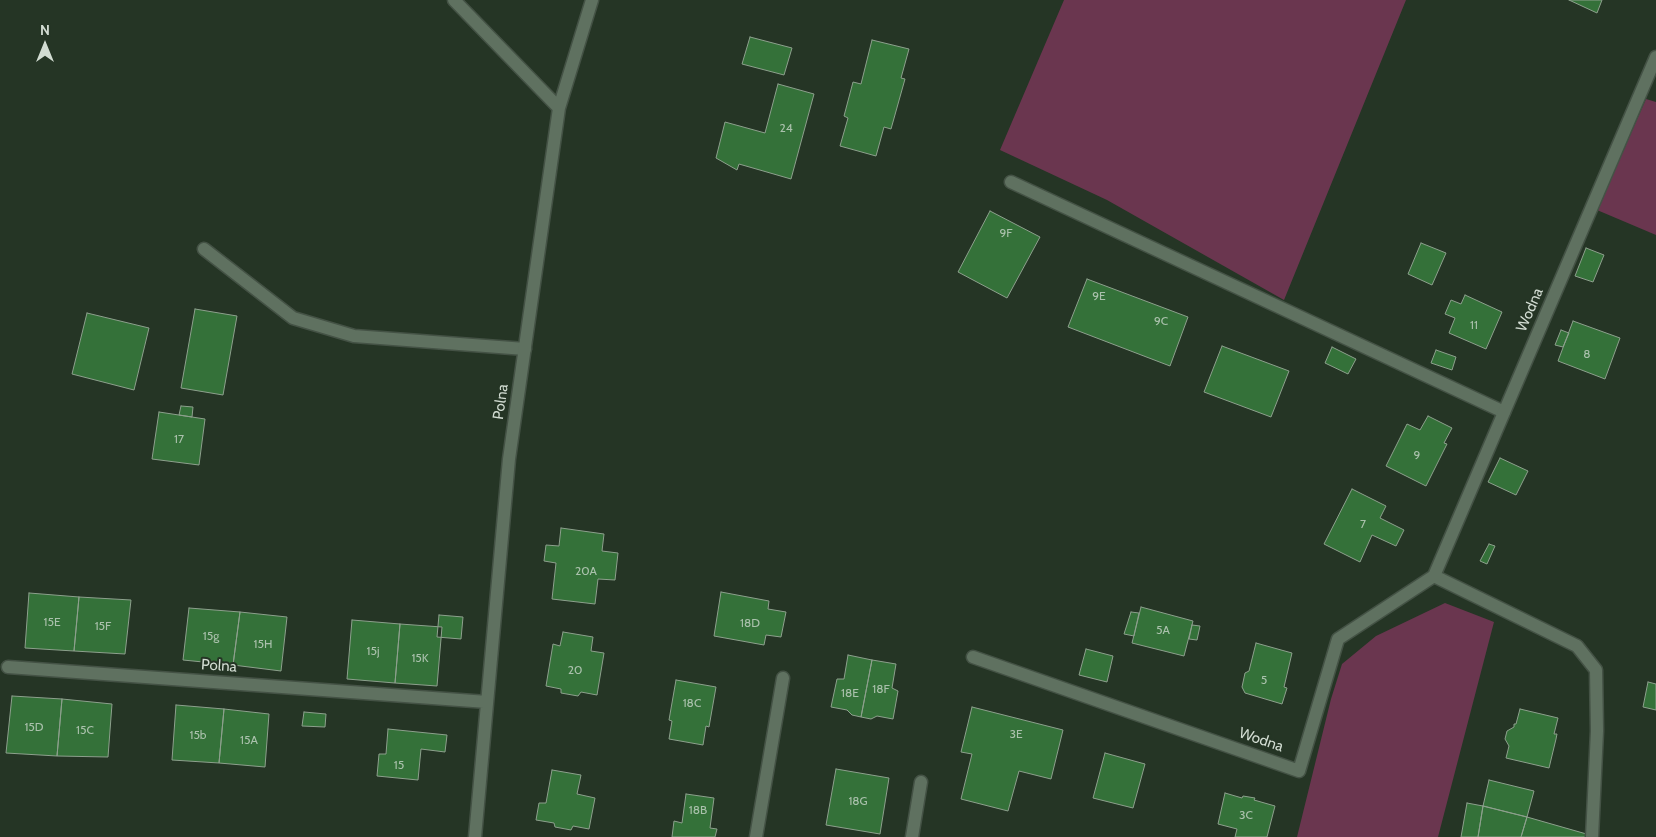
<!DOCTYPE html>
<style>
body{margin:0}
#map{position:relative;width:1656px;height:837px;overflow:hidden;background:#253525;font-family:Cabin,sans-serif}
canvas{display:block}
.north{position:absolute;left:20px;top:20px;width:50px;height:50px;-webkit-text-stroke:4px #253525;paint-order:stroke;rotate:0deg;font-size:14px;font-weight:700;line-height:20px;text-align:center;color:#d2dcd2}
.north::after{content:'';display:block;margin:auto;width:18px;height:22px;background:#d2dcd2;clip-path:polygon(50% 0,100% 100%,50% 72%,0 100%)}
</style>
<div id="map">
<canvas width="1656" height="837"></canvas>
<div class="north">N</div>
</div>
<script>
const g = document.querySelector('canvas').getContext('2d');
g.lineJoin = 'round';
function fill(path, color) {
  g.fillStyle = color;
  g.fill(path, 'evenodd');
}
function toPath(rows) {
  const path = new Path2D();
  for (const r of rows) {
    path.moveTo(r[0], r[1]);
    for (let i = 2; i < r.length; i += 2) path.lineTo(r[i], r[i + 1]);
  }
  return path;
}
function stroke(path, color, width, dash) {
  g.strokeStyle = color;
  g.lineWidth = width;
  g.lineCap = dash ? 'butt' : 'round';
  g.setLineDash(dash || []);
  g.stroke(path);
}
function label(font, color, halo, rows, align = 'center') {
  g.font = font + ' Cabin,sans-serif';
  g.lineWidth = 4;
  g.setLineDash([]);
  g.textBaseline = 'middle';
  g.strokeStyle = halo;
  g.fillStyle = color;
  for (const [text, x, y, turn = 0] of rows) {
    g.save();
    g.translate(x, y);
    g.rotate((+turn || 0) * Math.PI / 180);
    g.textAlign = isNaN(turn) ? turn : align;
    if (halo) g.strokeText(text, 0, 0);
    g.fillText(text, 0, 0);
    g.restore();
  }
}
fill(toPath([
 [1064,0,1406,0,1284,300,1107,200,1000,150],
 [1646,99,1656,102,1656,235,1597,210],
 [1445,603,1494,622,1438,837,1297,837,1331,699,1342,664,1376,636]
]), '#6a364f');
const building = toPath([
 [1569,0,1602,0,1597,13,1569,0],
 [750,37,792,48,784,75,742,64,750,37],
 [872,40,909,49,901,78,905,79,891,129,884,127,876,156,840,146,848,118,844,116,853,82,861,84,872,40],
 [778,84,814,94,791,179,739,164,737,170,716,158,725,122,765,133,778,84],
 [990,211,1040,237,1007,298,958,272,990,211],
 [1421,243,1446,253,1432,285,1408,274,1421,243],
 [1586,248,1604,255,1593,282,1575,276,1586,248],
 [1087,279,1188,317,1170,366,1068,327,1087,279],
 [1465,295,1502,312,1486,349,1449,333,1455,318,1445,314,1451,300,1461,304,1465,295],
 [195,309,237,316,223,395,181,388,195,309],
 [87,313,149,328,134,390,72,374,87,313],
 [1573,321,1620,338,1605,379,1558,361,1573,321],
 [1561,330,1569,333,1563,347,1555,345,1561,330],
 [1222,346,1289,371,1271,417,1204,392,1222,346],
 [1332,347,1356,359,1348,374,1325,363,1332,347],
 [1436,350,1456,357,1452,370,1431,363,1436,350],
 [181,406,193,407,192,417,179,415,181,406],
 [159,412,205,419,199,465,152,459,159,412],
 [1428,416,1452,428,1444,443,1447,444,1426,486,1386,466,1407,424,1420,430,1428,416],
 [1500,458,1528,471,1516,495,1488,482,1500,458],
 [1352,489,1386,506,1380,518,1404,530,1396,546,1372,535,1360,562,1324,544,1352,489],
 [561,528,604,534,602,551,618,553,615,580,598,579,595,604,552,599,556,563,544,561,546,545,559,546,561,528],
 [1489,544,1495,546,1487,564,1480,561,1489,544],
 [721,592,769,601,768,609,786,612,781,637,766,635,764,645,714,636,721,592],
 [29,593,79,597,74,651,25,648,29,593],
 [79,597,131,600,125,654,74,651,79,597],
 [1141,607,1193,621,1184,656,1132,643,1141,607],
 [189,608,240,612,233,665,183,660,189,608],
 [240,612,287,617,281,671,233,665,240,612],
 [1131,612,1139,613,1134,636,1124,634,1131,612],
 [439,615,463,617,461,639,437,637,439,615],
 [352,620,400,624,395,683,347,679,352,620],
 [400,624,442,627,437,686,395,683,400,624],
 [1192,625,1200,626,1197,640,1189,639,1192,625],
 [563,632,593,637,591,651,604,653,597,695,581,692,578,696,561,693,561,689,546,686,553,644,560,646,563,632],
 [1256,643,1292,653,1284,687,1287,688,1282,704,1245,693,1242,687,1245,673,1249,671,1256,643],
 [1086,649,1113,656,1107,682,1079,675,1086,649],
 [848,655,872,660,861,717,852,715,847,710,831,707,837,679,844,679,848,655],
 [872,660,896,664,892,688,898,691,893,719,877,716,871,719,861,717,872,660],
 [676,680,716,687,709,727,706,726,703,745,669,739,672,721,669,720,676,680],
 [1648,682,1656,684,1656,710,1643,707,1648,682],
 [12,696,62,699,57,756,6,753,12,696],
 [62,699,112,704,108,757,57,756,62,699],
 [176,705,224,709,219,763,172,760,176,705],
 [972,707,1063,730,1051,779,1019,771,1008,811,961,799,972,754,961,752,972,707],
 [224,709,269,714,265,767,219,763,224,709],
 [1520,709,1558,718,1554,734,1557,734,1556,739,1549,768,1506,758,1509,746,1505,739,1507,731,1514,727,1514,724,1516,724,1520,709],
 [304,712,326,714,325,727,302,726,304,712],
 [388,729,447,735,445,752,421,749,418,780,377,776,379,754,386,754,388,729],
 [1105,753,1145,764,1133,808,1093,798,1105,753],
 [836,769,889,778,880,834,826,825,836,769],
 [552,770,581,775,577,794,595,798,589,829,573,826,571,830,555,827,554,823,536,820,539,803,546,803,552,770],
 [1489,780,1534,791,1527,817,1483,806,1489,780],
 [1225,793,1242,798,1243,796,1255,798,1254,800,1275,806,1267,837,1235,837,1237,829,1218,824,1225,793],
 [686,794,714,798,710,828,717,829,715,837,672,837,674,821,682,823,686,794],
 [1467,803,1483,806,1478,837,1461,837,1467,803],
 [1483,806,1527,817,1521,837,1478,837,1483,806],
 [1527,817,1590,835,1590,837,1521,837,1527,817]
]);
fill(building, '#347139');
stroke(building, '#8da08d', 1);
const service = toPath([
 [1011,182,1504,412],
 [204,249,293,318,354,336,525,349],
 [756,837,783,678],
 [912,837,921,782]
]);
const minor = toPath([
 [454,0,559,108],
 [973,657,1299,771,1338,639,1434,576],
 [8,667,487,702],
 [475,837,509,459,559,108,592,0],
 [1592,837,1597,731,1596,670,1577,646,1434,576,1656,57]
]);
stroke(service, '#445245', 15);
stroke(minor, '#445245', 15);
stroke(service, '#5f7160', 12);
stroke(minor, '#5f7160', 12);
label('12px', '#aac1ac', null, [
 ["24",786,128],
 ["9F",1006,233],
 ["9E",1099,296],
 ["9C",1161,321],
 ["11",1474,325],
 ["8",1587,354],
 ["17",179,439],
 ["9",1417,455],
 ["7",1363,524],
 ["20A",586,571],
 ["15E",52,622],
 ["18D",750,623],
 ["15F",103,626],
 ["5A",1163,630],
 ["15g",211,636],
 ["15H",263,644],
 ["15j",373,651],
 ["15K",420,658],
 ["20",575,670],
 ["5",1264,680],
 ["18F",881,689],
 ["18E",850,693],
 ["18C",692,703],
 ["15D",34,727],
 ["15C",85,730],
 ["3E",1016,734],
 ["15b",198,735],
 ["15A",249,740],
 ["15",399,765],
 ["18G",858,801],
 ["18B",698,810],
 ["3C",1246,815]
]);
label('15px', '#d2dcd2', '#253525', [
 ["Wodna",1530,310,-67],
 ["Polna",501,402,-82],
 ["Polna",219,666,4],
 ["Wodna",1261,740,19]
]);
</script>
